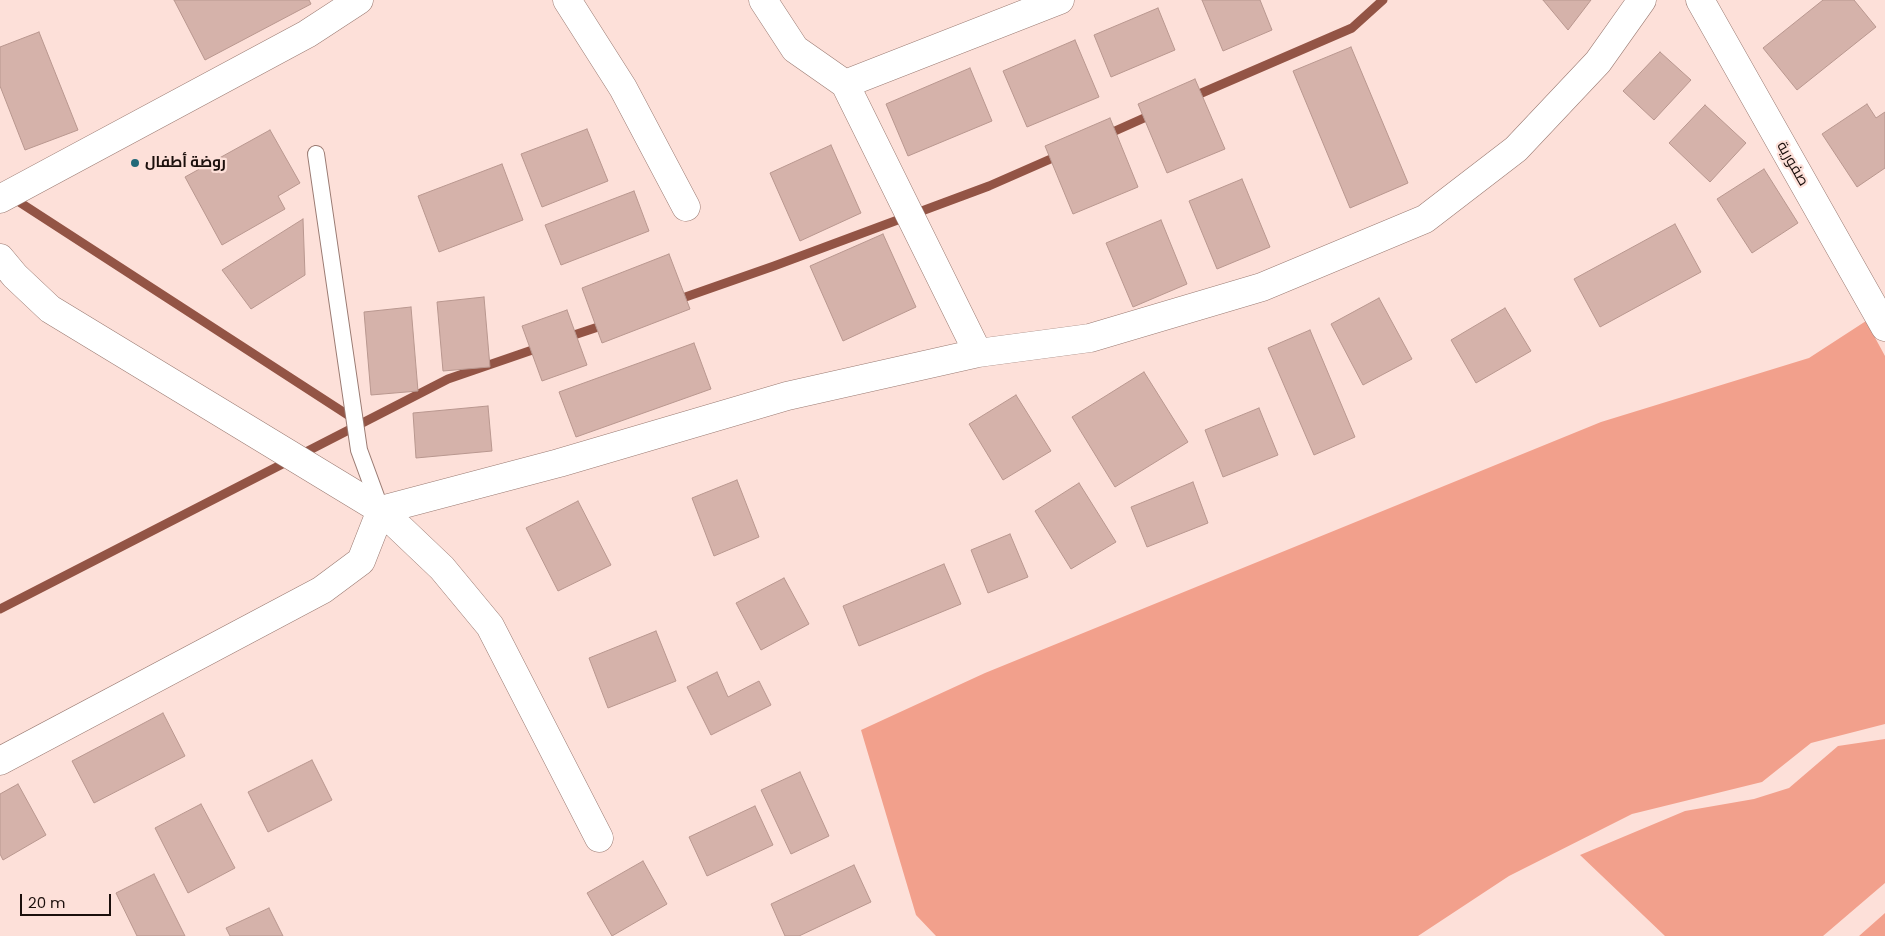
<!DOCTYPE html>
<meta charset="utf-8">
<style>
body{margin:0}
#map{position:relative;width:1885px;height:936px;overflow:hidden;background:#fde0d9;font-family:Poppins,sans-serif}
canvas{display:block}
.scale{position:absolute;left:20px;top:894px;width:91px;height:22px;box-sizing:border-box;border:2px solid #1b0f0c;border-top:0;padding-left:6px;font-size:15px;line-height:18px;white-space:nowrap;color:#1b0f0c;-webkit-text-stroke:4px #fde0d9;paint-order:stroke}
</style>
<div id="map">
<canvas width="1885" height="936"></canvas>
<div class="scale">20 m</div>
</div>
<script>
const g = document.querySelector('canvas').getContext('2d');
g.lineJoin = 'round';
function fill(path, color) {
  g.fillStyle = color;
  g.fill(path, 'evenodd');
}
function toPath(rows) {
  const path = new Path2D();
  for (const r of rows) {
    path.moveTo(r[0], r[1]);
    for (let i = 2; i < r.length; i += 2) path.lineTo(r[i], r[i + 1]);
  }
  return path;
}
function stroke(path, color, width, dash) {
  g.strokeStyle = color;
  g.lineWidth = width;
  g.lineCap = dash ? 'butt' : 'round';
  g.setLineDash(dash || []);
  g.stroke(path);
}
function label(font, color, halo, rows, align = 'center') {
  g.font = font + ' Poppins,Cairo,sans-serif';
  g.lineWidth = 4.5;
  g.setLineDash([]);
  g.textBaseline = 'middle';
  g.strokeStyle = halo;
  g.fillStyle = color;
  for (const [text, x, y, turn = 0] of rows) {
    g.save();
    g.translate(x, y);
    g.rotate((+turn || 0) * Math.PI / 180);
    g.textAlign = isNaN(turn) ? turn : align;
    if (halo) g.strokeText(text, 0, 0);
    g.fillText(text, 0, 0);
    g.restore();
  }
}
fill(toPath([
 [1866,321,1885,356,1885,724,1811,743,1762,782,1632,814,1509,876,1418,936,936,936,916,915,861,730,985,673,1601,422,1809,358],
 [1885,739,1885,883,1823,936,1665,936,1580,855,1685,811,1754,799,1789,788,1838,746],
 [1885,913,1885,936,1859,936]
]), '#f2a08c');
stroke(toPath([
 [1190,98,1352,28,1383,0],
 [1106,135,1153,114],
 [13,198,354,419],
 [674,301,774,266,989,186,1062,154],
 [565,338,607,324],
 [0,609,448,379,541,347]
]), '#935445', 9);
const building = toPath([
 [174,0,309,0,311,4,205,60,174,0],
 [1202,0,1260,0,1272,30,1223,51,1202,0],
 [1543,0,1591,0,1568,30,1543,0],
 [1823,0,1854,0,1876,27,1797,90,1763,48,1823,0],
 [1158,8,1175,50,1111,77,1094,35,1158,8],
 [39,32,78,130,25,150,0,86,0,47,39,32],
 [1075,40,1099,97,1027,127,1003,71,1075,40],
 [1351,47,1408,183,1350,208,1293,71,1351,47],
 [1660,52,1691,80,1654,120,1623,91,1660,52],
 [970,68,992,121,908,156,886,104,970,68],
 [1195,79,1225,149,1167,173,1138,104,1195,79],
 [1867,104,1876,118,1885,112,1885,168,1857,187,1822,134,1867,104],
 [1705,105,1746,143,1710,182,1669,143,1705,105],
 [1110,118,1138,187,1073,214,1045,146,1110,118],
 [587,129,608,181,542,207,521,154,587,129],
 [270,130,300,183,278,196,285,209,222,245,185,177,270,130],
 [831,145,861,213,800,241,770,173,831,145],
 [502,164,523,220,439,252,418,196,502,164],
 [1764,169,1798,223,1752,253,1717,199,1764,169],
 [1242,179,1270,247,1217,269,1189,201,1242,179],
 [634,191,649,231,561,265,545,225,634,191],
 [303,219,305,275,251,309,222,270,303,219],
 [1161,220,1187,284,1133,307,1106,243,1161,220],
 [1675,224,1701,272,1600,327,1574,279,1675,224],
 [883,234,916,307,843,341,810,266,883,234],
 [669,254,690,309,602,343,582,288,669,254],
 [484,297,490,367,443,371,437,302,484,297],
 [1379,298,1412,359,1363,385,1331,324,1379,298],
 [411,307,418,391,371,395,364,312,411,307],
 [1505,308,1531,351,1476,383,1451,340,1505,308],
 [567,310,587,365,542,381,522,326,567,310],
 [1310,330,1355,437,1314,455,1268,348,1310,330],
 [694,343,711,389,576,437,559,392,694,343],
 [1144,372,1188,442,1115,487,1072,417,1144,372],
 [1016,395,1051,451,1003,480,969,424,1016,395],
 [488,406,492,451,416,458,413,413,488,406],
 [1259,408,1278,455,1223,477,1205,430,1259,408],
 [737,480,759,537,714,556,692,498,737,480],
 [1193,482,1208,523,1147,547,1131,507,1193,482],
 [1079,483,1116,542,1071,569,1035,511,1079,483],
 [578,501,611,565,558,591,526,528,578,501],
 [1010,534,1028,577,988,593,971,550,1010,534],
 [944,564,961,604,859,646,843,606,944,564],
 [784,578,809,624,761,650,736,603,784,578],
 [656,631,676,681,608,708,589,658,656,631],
 [717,672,728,697,759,681,771,705,711,735,687,687,717,672],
 [163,713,185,756,94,803,72,761,163,713],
 [312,760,332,800,268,832,248,792,312,760],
 [800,772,829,836,791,854,761,790,800,772],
 [18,784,46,835,3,860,0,854,0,794,18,784],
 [201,804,235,868,188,893,155,828,201,804],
 [755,806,773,845,707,876,689,837,755,806],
 [643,861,667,904,612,936,587,893,643,861],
 [854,865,871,902,799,936,785,936,771,904,854,865],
 [154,874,185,936,137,936,116,893,154,874],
 [269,908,283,936,230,936,226,928,269,908]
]);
fill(building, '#d5b2aa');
stroke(building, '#b9978f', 1);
const service = toPath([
 [316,154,359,450,381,510]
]);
const minor = toPath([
 [567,0,623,88,686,207],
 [763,0,795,49,845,84,1060,0],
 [1700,0,1885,327],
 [845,84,978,353],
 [0,199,307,34,359,0],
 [0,258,15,276,50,309,381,510,442,568,490,626,599,838],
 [0,761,322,590,361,561,381,510,559,463,787,396,978,353,1090,338,1262,287,1425,219,1516,149,1598,62,1642,0]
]);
stroke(service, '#9a7a72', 18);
stroke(minor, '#9a7a72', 29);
stroke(service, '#fff', 16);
stroke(minor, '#fff', 28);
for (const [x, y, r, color] of [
 [135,163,5,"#226978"]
]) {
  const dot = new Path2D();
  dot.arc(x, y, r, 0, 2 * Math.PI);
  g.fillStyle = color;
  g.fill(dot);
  stroke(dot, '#fde0d9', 2);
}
label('bold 15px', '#1b0f0c', '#fde0d9', [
 ["روضة أطفال",145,163]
], 'left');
label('15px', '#1b0f0c', '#fde0d9', [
 ["صفورية",1792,164,60]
]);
</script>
